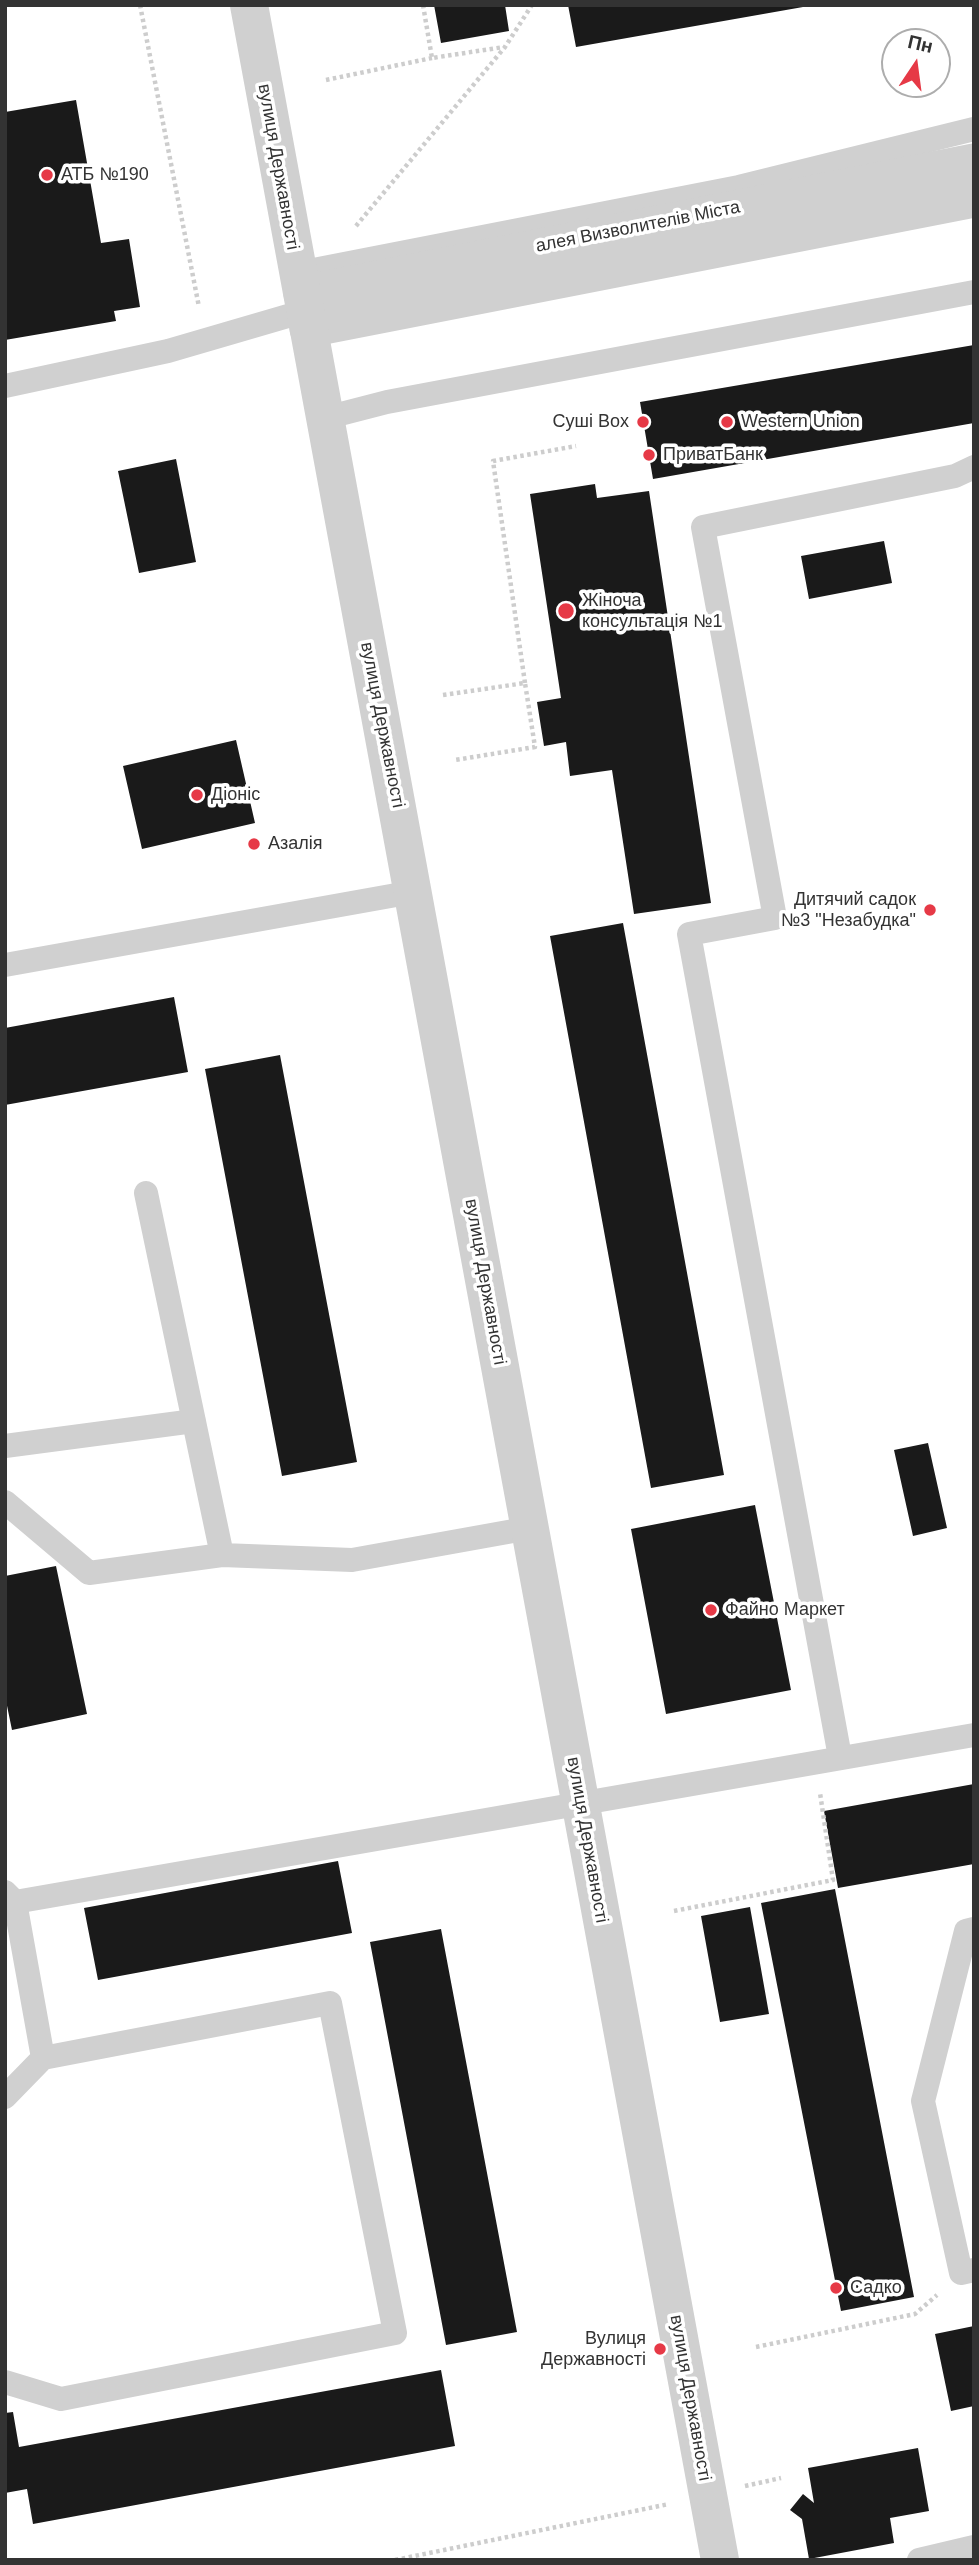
<!DOCTYPE html>
<meta charset="utf-8">
<style>
body{margin:0}
#map{position:relative;width:979px;height:2565px;overflow:hidden;background:#fff;font-family:Arial,sans-serif}
canvas{display:block}
.frame{position:absolute;inset:0;border:7px solid #333;pointer-events:none}
.north{position:absolute;left:881px;top:28px;width:70px;height:70px;box-sizing:border-box;background:#fff;border:2px solid #adadad;border-radius:50%;rotate:13deg;font-size:19px;font-weight:700;line-height:28px;text-align:center;color:#333}
.north::after{content:'';display:block;margin:auto;width:24px;height:32px;background:#e63946;clip-path:polygon(50% 0,100% 100%,50% 72%,0 100%)}
</style>
<div id="map">
<canvas width="979" height="2565"></canvas>
<div class="frame"></div>
<div class="north">Пн</div>
</div>
<script>
const g = document.querySelector('canvas').getContext('2d');
g.lineJoin = 'round';
function fill(path, color) {
  g.fillStyle = color;
  g.fill(path, 'evenodd');
}
function toPath(rows) {
  const path = new Path2D();
  for (const r of rows) {
    path.moveTo(r[0], r[1]);
    for (let i = 2; i < r.length; i += 2) path.lineTo(r[i], r[i + 1]);
  }
  return path;
}
function stroke(path, color, width, dash) {
  g.strokeStyle = color;
  g.lineWidth = width;
  g.lineCap = dash ? 'butt' : 'round';
  g.setLineDash(dash || []);
  g.stroke(path);
}
function label(font, color, halo, rows, align = 'center') {
  g.font = font + ' Arial,sans-serif';
  g.lineWidth = 7;
  g.setLineDash([]);
  g.textBaseline = 'middle';
  g.strokeStyle = halo;
  g.fillStyle = color;
  for (const [text, x, y, turn = 0] of rows) {
    g.save();
    g.translate(x, y);
    g.rotate((+turn || 0) * Math.PI / 180);
    g.textAlign = isNaN(turn) ? turn : align;
    if (halo) g.strokeText(text, 0, 0);
    g.fillText(text, 0, 0);
    g.restore();
  }
}
fill(toPath([
 [434,5,505,5,509,31,441,43],
 [568,5,803,5,803,7,576,47],
 [76,100,101,243,129,239,140,307,114,311,116,321,5,340,5,112],
 [974,345,974,423,653,479,640,402],
 [176,459,196,562,139,573,118,471],
 [595,484,597,498,649,491,711,903,634,914,612,770,570,776,566,742,544,746,537,702,561,698,530,494],
 [884,541,892,583,809,599,801,556],
 [236,740,255,823,142,849,123,766],
 [623,923,724,1475,651,1488,550,936],
 [174,997,188,1072,5,1105,5,1028],
 [280,1055,357,1462,282,1476,205,1069],
 [928,1443,947,1528,913,1536,894,1450],
 [755,1505,791,1690,666,1714,631,1529],
 [56,1566,87,1714,12,1730,5,1696,5,1576],
 [974,1784,974,1864,838,1888,824,1811],
 [338,1861,352,1933,98,1980,84,1908],
 [835,1889,914,2297,841,2311,761,1903],
 [750,1907,769,2014,720,2022,701,1916],
 [441,1929,517,2332,446,2345,370,1942],
 [974,2326,974,2406,951,2411,935,2334],
 [441,2370,455,2446,33,2524,27,2489,5,2493,5,2413,13,2412,19,2447],
 [918,2448,929,2511,890,2518,894,2543,809,2559,802,2519,790,2510,803,2494,814,2503,808,2468]
]), '#1a1a1a');
stroke(toPath([
 [140,5,199,307],
 [423,5,432,58,504,47],
 [326,80,432,58],
 [356,226,505,47,532,5],
 [525,683,493,461,576,446],
 [443,695,525,683,535,747,455,760],
 [674,1911,833,1880,820,1793],
 [756,2347,915,2314,937,2295],
 [745,2486,781,2478],
 [395,2560,669,2504]
]), '#cdcdcd', 4.5, [3.5, 3.5]);
stroke(toPath([
 [298,273,739,187,974,129],
 [5,386,168,351,305,311],
 [325,418,387,402,974,292],
 [5,965,413,892],
 [146,1193,222,1555,352,1560,530,1528],
 [5,1446,194,1421],
 [5,1502,89,1573,222,1555],
 [840,1757,689,934,775,918,703,527,955,476,974,467],
 [5,1892,15,1902,43,2058,330,2003,395,2333,61,2399,5,2382],
 [5,1900,15,1902,974,1735],
 [974,1929,966,1931,923,2101,961,2273,974,2270],
 [5,2097,43,2058],
 [919,2560,974,2547]
]), '#d0d0d0', 24);
stroke(toPath([
 [302,294,974,162],
 [308,329,974,199]
]), '#d0d0d0', 37);
stroke(toPath([
 [249,5,720,2560]
]), '#d0d0d0', 38);
for (const [x, y, r, color] of [
 [47,175,7,"#e63946"],
 [643,422,7,"#e63946"],
 [727,422,7,"#e63946"],
 [649,455,7,"#e63946"],
 [566,611,9,"#e63946"],
 [197,795,7,"#e63946"],
 [254,844,7,"#e63946"],
 [930,910,7,"#e63946"],
 [711,1610,7,"#e63946"],
 [836,2288,7,"#e63946"],
 [660,2349,7,"#e63946"]
]) {
  const dot = new Path2D();
  dot.arc(x, y, r, 0, 2 * Math.PI);
  g.fillStyle = color;
  g.fill(dot);
  stroke(dot, '#fff', 2.5);
}
label('18px', '#333', '#fff', [
 ["вулиця Державності",278,167,80],
 ["алея Визволителів Міста",638,227,-11],
 ["вулиця Державності",382,725,79],
 ["вулиця Державності",485,1282,80],
 ["вулиця Державності",587,1840,80],
 ["вулиця Державності",690,2398,80]
]);
label('18px', '#333', '#fff', [
 ["АТБ №190",61,175],
 ["Суші Box",629,422,"right"],
 ["Western Union",741,422],
 ["ПриватБанк",663,455],
 ["Жіноча",582,601],
 ["консультація №1",582,622],
 ["Діоніс",211,795],
 ["Азалія",268,844],
 ["Дитячий садок",916,900,"right"],
 ["№3 \"Незабудка\"",916,921,"right"],
 ["Файно Маркет",725,1610],
 ["Садко",850,2288],
 ["Вулиця",646,2339,"right"],
 ["Державності",646,2360,"right"]
], 'left');
</script>
